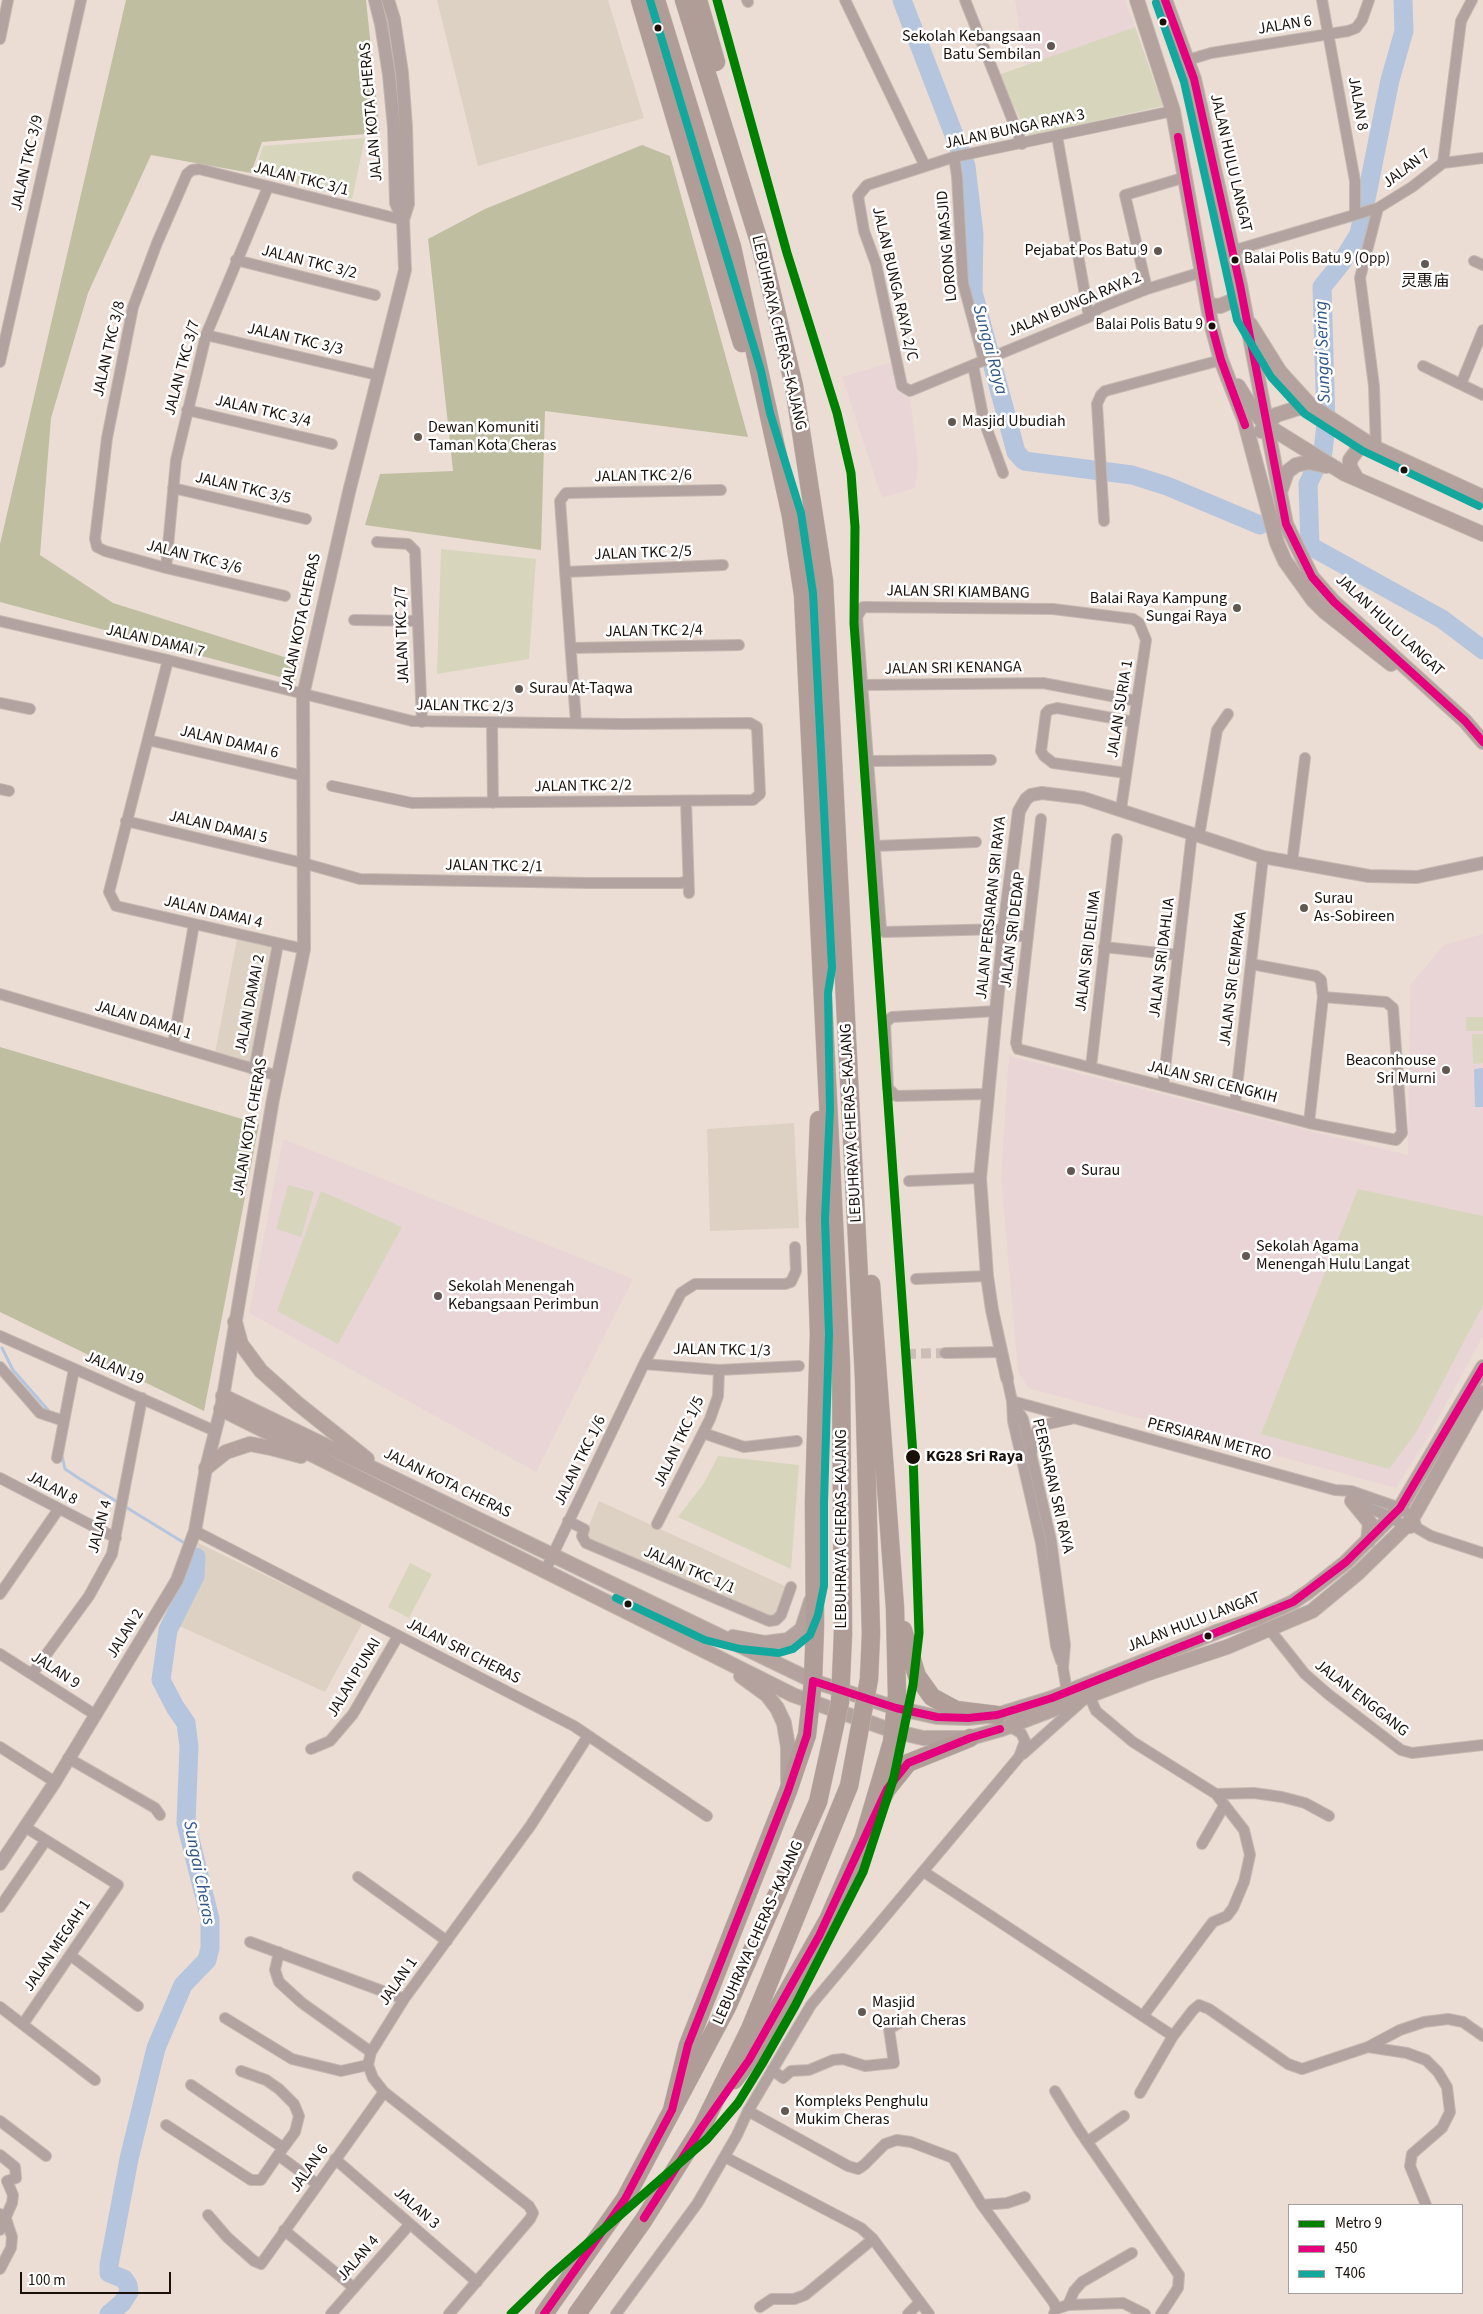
<!DOCTYPE html>
<meta charset="utf-8">
<style>
body{margin:0}
#map{position:relative;width:1483px;height:2314px;overflow:hidden;background:#ebddd4;font-family:"Source Sans 3",sans-serif}
canvas{display:block}
.legend{position:absolute;left:1288px;top:2204px;width:175px;height:90px;box-sizing:border-box;background:#fff;border:1px solid #a39f9d;margin:0;padding:6px 9px;list-style:none;font-size:15px;color:#19100a}
.legend li{display:flex;align-items:center;gap:10px;height:25px}
.legend b{width:25px;border:1px solid #a39f9d}
.scale{position:absolute;left:20px;top:2272px;width:151px;height:22px;box-sizing:border-box;border:2px solid #19100a;border-top:0;padding-left:6px;font-size:15px;line-height:18px;white-space:nowrap;color:#19100a;-webkit-text-stroke:4px #fff;paint-order:stroke}
</style>
<div id="map">
<canvas width="1483" height="2314"></canvas>
<ul class="legend">
<li><b style="height:6px;background:#008000"></b>Metro 9</li>
<li><b style="height:6px;background:#e5007d"></b>450</li>
<li><b style="height:6px;background:#12a89d"></b>T406</li>
</ul>
<div class="scale">100 m</div>
</div>
<script>
const g = document.querySelector('canvas').getContext('2d');
g.lineJoin = 'round';
function fill(path, color) {
  g.fillStyle = color;
  g.fill(path, 'evenodd');
}
function toPath(rows) {
  const path = new Path2D();
  for (const r of rows) {
    path.moveTo(r[0], r[1]);
    for (let i = 2; i < r.length; i += 2) path.lineTo(r[i], r[i + 1]);
  }
  return path;
}
function stroke(path, color, width, dash) {
  g.strokeStyle = color;
  g.lineWidth = width;
  g.lineCap = dash ? 'butt' : 'round';
  g.setLineDash(dash || []);
  g.stroke(path);
}
function label(font, color, halo, rows, align = 'center') {
  g.font = font + ' "Source Sans 3","Noto Sans SC",sans-serif';
  g.lineWidth = 5;
  g.setLineDash([]);
  g.textBaseline = 'middle';
  g.strokeStyle = halo;
  g.fillStyle = color;
  for (const [text, x, y, turn = 0] of rows) {
    g.save();
    g.translate(x, y);
    g.rotate((+turn || 0) * Math.PI / 180);
    g.textAlign = isNaN(turn) ? turn : align;
    if (halo) g.strokeText(text, 0, 0);
    g.fillText(text, 0, 0);
    g.restore();
  }
}
fill(toPath([
 [437,0,608,0,644,118,478,166],
 [237,939,274,947,251,1063,215,1053],
 [794,1123,799,1228,710,1231,707,1129],
 [599,1501,787,1587,775,1615,769,1618,588,1540,586,1533],
 [198,1543,363,1622,325,1692,177,1625,198,1579,196,1571]
]), '#dcd1c2');
fill(toPath([
 [1015,0,1125,0,1135,27,1025,66],
 [892,362,902,392,910,398,918,463,915,488,882,498,842,377],
 [1483,934,1483,1336,1428,1437,1396,1488,1028,1388,1018,1371,1001,1176,1009,1056,1408,1155,1410,985,1444,945],
 [283,1139,633,1279,536,1472,249,1313]
]), '#e9d5d6');
fill(toPath([
 [1135,27,1163,106,1029,136,998,75],
 [365,138,352,199,255,172,263,146],
 [441,549,536,559,529,659,437,674],
 [1466,1017,1483,1017,1483,1031,1466,1031],
 [1472,1034,1483,1034,1483,1063,1473,1064],
 [288,1185,314,1192,301,1237,276,1229],
 [1358,1189,1483,1216,1483,1305,1417,1431,1389,1469,1261,1434],
 [321,1191,402,1227,338,1344,277,1311],
 [718,1456,799,1465,791,1569,678,1517,704,1483],
 [410,1563,432,1574,409,1618,388,1607]
]), '#d7d6bd');
fill(toPath([
 [126,0,366,0,380,133,262,142,251,173,151,155,88,293,51,418,40,555,113,603,297,661,295,681,0,602,0,544],
 [642,145,670,156,748,437,545,411,541,550,365,525,380,474,453,471,428,239,485,209],
 [0,1047,259,1124,204,1411,0,1312]
]), '#c0bea1');
fill(toPath([
 [1483,1068,1483,1107,1475,1107,1474,1069]
]), '#b5c5dd');
stroke(toPath([
 [2,1348,13,1370,48,1410],
 [62,1456,65,1469,80,1479,186,1544]
]), '#b5c5dd', 3);
stroke(toPath([
 [902,0,966,166,974,234,973,292,1016,452,1024,461,1132,475,1167,486,1260,525],
 [1403,0,1404,31,1390,80,1359,234,1342,262,1322,287,1326,424,1323,452,1308,484,1310,546,1442,619,1483,650],
 [109,2314,122,2303,129,2292,128,2285,124,2279,109,2273,109,2265,129,2159,156,2048,183,1985,207,1960,210,1948,210,1919,186,1823,189,1746,186,1723,175,1707,161,1680,168,1630,195,1576,196,1557]
]), '#b5c5dd', 19);
stroke(toPath([
 [906,1354,945,1353]
]), '#ccbeb6', 10, [10, 5]);
const minor = toPath([
 [747,0,748,2],
 [845,0,925,166],
 [965,0,1022,144],
 [1322,0,1355,181,1355,214],
 [0,39,8,0],
 [1188,60,1211,53,1348,31,1356,28,1362,20,1369,0],
 [1173,111,954,157,867,185,858,196,864,231,876,264,902,386,910,391,1089,317,1099,308,1147,289,1202,272],
 [1057,136,1089,317],
 [954,157,957,176,963,283,984,361],
 [1443,163,1483,158],
 [1232,251,1378,208,1412,187,1443,163,1461,21,1472,0],
 [236,260,375,295],
 [1474,261,1483,265],
 [1147,289,1125,195,1186,177],
 [206,335,377,375],
 [0,362,81,0],
 [973,365,984,421,1003,473],
 [1423,366,1483,395],
 [1461,384,1483,330],
 [187,410,332,444],
 [1376,448,1374,386,1360,278,1378,208],
 [173,488,306,519],
 [1104,521,1097,404,1101,395,1105,391,1221,360],
 [377,542,408,544,415,551,422,722],
 [166,568,176,460,206,335,268,187],
 [565,572,723,565],
 [285,596,166,568,105,551,97,547,95,539,107,438,133,307,157,243,187,174,192,170,199,169,403,220],
 [354,620,418,621],
 [0,621,168,660,412,721,623,724,750,723,757,727,760,794,753,800,412,803,332,786],
 [571,648,739,645],
 [168,660,109,892,116,906,304,949],
 [863,685,1043,683,1137,701],
 [0,703,30,709],
 [492,723,493,803],
 [576,723,560,501,566,493,721,490],
 [148,740,304,776],
 [870,761,991,760],
 [1126,773,1053,763,1044,756,1041,751,1046,713,1049,710,1057,708,1134,722],
 [0,789,9,791],
 [686,801,689,893],
 [1041,819,1016,1043,1018,1049,1309,1123,1396,1140,1402,1133,1393,1008,1386,1002,1323,997],
 [126,821,303,863,360,879,587,883,681,883,687,881],
 [1199,836,1217,730,1228,714],
 [876,846,976,842],
 [1292,863,1305,758],
 [1004,929,884,932,881,929,857,617,863,607,1053,609,1133,619,1139,623,1146,640,1121,809],
 [1003,934,1028,937],
 [1104,947,1178,955],
 [1251,964,1316,976,1321,980,1323,997,1309,1123],
 [0,994,278,1076],
 [173,1045,194,924],
 [1091,1067,1117,839],
 [254,1070,278,944],
 [1163,1086,1192,833],
 [988,1094,896,1096,888,1088,885,1023,892,1017,997,1011],
 [1235,1104,1263,857],
 [909,1181,980,1178],
 [916,1279,987,1276],
 [0,1336,215,1431],
 [945,1353,1001,1352],
 [644,1364,719,1370,799,1366],
 [0,1367,40,1413,64,1421],
 [1007,1378,1012,1401,1013,1421,1041,1543,1056,1646,1061,1661],
 [1012,1401,1335,1490,1351,1491,1400,1508,1413,1517,1417,1528],
 [1012,1401,1023,1419,1051,1540,1065,1645,1063,1668,1067,1691],
 [703,1433,744,1447,797,1441],
 [1032,1451,1034,1437,1037,1430,1043,1425,1071,1419],
 [57,1458,74,1369],
 [0,1478,116,1538],
 [1354,1502,1391,1517,1405,1527,1411,1528],
 [568,1521,584,1529,582,1536,586,1543,769,1621,776,1620,781,1615,791,1587],
 [657,1524,710,1419,718,1396,719,1370],
 [1417,1528,1431,1536,1483,1553],
 [195,1531,574,1726,707,1816],
 [545,1571,644,1364,681,1293,695,1284,785,1284,791,1282,796,1271,795,1247],
 [0,1594,58,1510],
 [1270,1630,1305,1674,1328,1694,1401,1750,1412,1753,1483,1745],
 [0,1654,94,1714],
 [32,1674,89,1596,112,1554,142,1398],
 [0,1747,55,1782],
 [311,1749,330,1741,353,1714,398,1636],
 [1023,1754,1089,1695,1096,1711,1133,1742,1216,1794,1244,1830,1250,1855,1244,1882,1233,1908,1227,1916,1213,1922,1206,1931,1143,2016],
 [68,1758,155,1808,160,1815],
 [1216,1794,1254,1793,1282,1797,1305,1803,1329,1816],
 [1202,1844,1224,1806],
 [924,1872,1173,2036,1193,2010,1199,2005,1209,2009,1288,2064,1302,2069,1368,2047,1407,2053,1426,2060,1438,2072,1447,2087,1450,2112,1442,2128,1412,2154,1410,2166,1426,2205],
 [358,1877,447,1941],
 [0,1907,46,1840],
 [250,1942,404,1999],
 [279,1952,275,1970,279,1982,302,2003,371,2052],
 [70,1955,138,2006],
 [0,2007,95,2080],
 [225,2018,292,2059,341,2071,368,2065],
 [23,2024,118,1885,25,1827],
 [1368,2047,1400,2030,1424,2022,1448,2019,1463,2022,1483,2036],
 [772,2070,783,2078,791,2071,809,2070,833,2060,843,2059,865,2066,894,2063,889,2029,899,2023],
 [241,2071,266,2080,279,2089,294,2104,299,2116,295,2132,278,2155,317,2184],
 [191,2085,282,2147],
 [1055,2091,1079,2130,1179,2275,1178,2288,1161,2314],
 [1140,2093,1173,2036],
 [748,2111,848,2166,858,2169,864,2165,885,2144,897,2140,911,2142,953,2158,982,2205,1054,2303,1056,2309,1054,2314],
 [0,2121,46,2156],
 [166,2125,251,2180,261,2180,278,2155],
 [1087,2142,1124,2116],
 [0,2155,15,2167,16,2178,7,2181],
 [725,2157,861,2228,873,2239,929,2314],
 [335,2159,477,2282],
 [982,2205,1007,2203,1025,2197],
 [0,2214,6,2219,12,2237,11,2248,0,2269],
 [208,2215,227,2237,254,2261,261,2264,384,2092],
 [0,2230,12,2203,13,2195,7,2181],
 [284,2230,354,2288],
 [1068,2305,1074,2291,1082,2282,1132,2253],
 [760,2307,772,2299,794,2299,805,2295,873,2239],
 [1056,2309,1068,2305,1123,2303,1145,2314],
 [331,2314,410,2224],
 [449,2314,530,2219,533,2213,529,2206,384,2092,373,2078,368,2065,371,2052,404,1999,531,1825,588,1736],
 [616,2314,697,2204,737,2135,748,2111,811,2005,1019,1757,1025,1741,1021,1733,1012,1728,1005,1729],
 [908,2314,919,2303]
]);
const tertiary = toPath([
 [375,0,381,24,389,75,394,128,396,203,403,220],
 [1007,1378,992,1310,987,1276,980,1178,1004,929,1019,811,1026,799,1031,795,1042,793,1083,798,1263,857,1369,876,1417,877,1483,863],
 [0,1864,55,1782,177,1580,195,1531,206,1468,221,1409,273,1099,304,949,303,695,349,492,405,270,403,220,408,204,406,127,402,73,394,19,388,0]
]);
const secondary = toPath([
 [1137,0,1173,111,1211,323,1221,360,1244,419,1277,543,1285,561,1313,600,1325,612,1391,664],
 [1165,0,1194,79,1240,285,1286,524,1312,577,1334,602,1465,721,1483,742],
 [1208,305,1220,306,1232,301,1240,285],
 [1250,324,1280,372,1311,406,1376,448,1483,497],
 [1238,386,1255,413,1266,425,1345,474,1483,534],
 [1261,431,1276,415,1295,409,1311,406],
 [1357,479,1350,467,1350,460,1358,449,1368,443],
 [1280,492,1287,472,1296,465,1309,462,1326,466],
 [235,1322,241,1344,261,1371,297,1403,367,1459],
 [223,1396,813,1681,896,1708,937,1717,968,1718,997,1715,1052,1698,1219,1631,1258,1618,1293,1602,1308,1592,1346,1562,1400,1508,1483,1367],
 [221,1409,793,1695,893,1731,923,1738,970,1738,1002,1729,1146,1674,1227,1647,1312,1611,1358,1573,1405,1527,1413,1517,1483,1393],
 [206,1468,226,1452,250,1444,271,1448,301,1456],
 [1352,1501,1370,1523,1368,1541],
 [733,1637,765,1643,788,1640,802,1629,811,1601],
 [741,1676,767,1695,777,1708,784,1723,788,1747,788,1781]
]);
const motorway = toPath([
 [640,0,742,343],
 [656,0,732,247,791,516,803,595,841,1365,843,1634],
 [684,0,761,248,794,386,824,581,864,1378,871,1634],
 [698,0,716,62],
 [903,1630,917,1676,932,1697,956,1710,997,1715],
 [880,1802,887,1789,908,1763,970,1738],
 [863,1840,892,1742,897,1695,895,1608,871,1284],
 [734,2080,749,2060,828,1920,867,1830],
 [672,2110,688,2045,788,1791,807,1735,813,1681,815,1625,814,1503,819,1334,815,1219,819,1120],
 [544,2314,625,2199,727,2007,818,1802],
 [577,2314,643,2221,702,2127,750,2029,849,1786]
]);
stroke(minor, '#c4b9b1', 12);
stroke(tertiary, '#c4b9b1', 14);
stroke(secondary, '#c4b9b1', 16);
stroke(motorway, '#c4b9b1', 19);
stroke(minor, '#b2a3a0', 10);
stroke(tertiary, '#b2a3a0', 12);
stroke(secondary, '#b3a29d', 14);
stroke(motorway, '#b09d98', 18);
const motorwayBridge = toPath([
 [849,1786,869,1679,871,1634],
 [818,1802,840,1702,843,1634]
]);
stroke(motorwayBridge, '#c4b9b1', 19, []);
stroke(motorwayBridge, '#b09d98', 18);
stroke(toPath([
 [1165,0,1194,79,1240,285,1286,524,1312,577,1334,602,1465,721,1483,742],
 [1178,137,1211,323,1221,360,1245,425],
 [644,2218,702,2127,749,2060,819,1936,887,1789,908,1763,970,1738,1000,1729],
 [544,2314,625,2199,672,2110,688,2045,788,1791,807,1735,813,1681,896,1708,937,1717,968,1718,997,1715,1052,1698,1293,1602,1346,1562,1400,1508,1483,1367]
]), '#e5007d', 8);
stroke(toPath([
 [1156,3,1184,82,1237,320,1271,377,1305,414,1363,451,1479,506],
 [616,1598,705,1640,740,1649,779,1653,793,1649,810,1635,818,1615,824,1586,824,1503,829,1334,825,1219,830,1109,828,993,832,968,813,593,801,513,770,413,761,371,650,0]
]), '#12a89d', 8);
stroke(toPath([
 [511,2314,549,2277,707,2139,738,2103,762,2064,795,2006,863,1872,894,1777,913,1685,919,1633,913,1455,854,623,855,527,851,473,837,413,787,253,717,0]
]), '#008000', 9);
for (const [x, y, r, color] of [
 [1163,22,4.5,"#19100a"],
 [658,28,4.5,"#19100a"],
 [1051,46,5,"#625851"],
 [1158,251,5,"#625851"],
 [1235,260,4.5,"#19100a"],
 [1425,264,5,"#625851"],
 [1212,326,4.5,"#19100a"],
 [952,422,5,"#625851"],
 [418,437,5,"#625851"],
 [1404,470,4.5,"#19100a"],
 [1237,608,5,"#625851"],
 [519,689,5,"#625851"],
 [1304,908,5,"#625851"],
 [1446,1070,5,"#625851"],
 [1071,1171,5,"#625851"],
 [1246,1256,5,"#625851"],
 [438,1296,5,"#625851"],
 [913,1457,8,"#19100a"],
 [628,1604,4.5,"#19100a"],
 [1208,1636,4.5,"#19100a"],
 [862,2012,5,"#625851"],
 [785,2111,5,"#625851"]
]) {
  const dot = new Path2D();
  dot.arc(x, y, r, 0, 2 * Math.PI);
  g.fillStyle = color;
  g.fill(dot);
  stroke(dot, '#fff', 2);
}
label('15px', '#19100a', '#fff', [
 ["Balai Polis Batu 9 (Opp)",1244,260],
 ["Balai Polis Batu 9",1203,326,"right"]
], 'left');
label('16px', '#19100a', '#fff', [
 ["JALAN 6",1285,26,-9],
 ["JALAN 8",1357,104,80],
 ["JALAN KOTA CHERAS",372,112,-95],
 ["JALAN BUNGA RAYA 3",1015,130,-12],
 ["JALAN TKC 3/9",28,163,-77],
 ["JALAN HULU LANGAT",1230,163,77],
 ["JALAN 7",1407,169,-37],
 ["JALAN TKC 3/1",301,180,14],
 ["LORONG MASJID",948,246,-95],
 ["JALAN TKC 3/2",309,263,14],
 ["JALAN BUNGA RAYA 2/C",894,284,77],
 ["JALAN BUNGA RAYA 2",1075,305,-23],
 ["LEBUHRAYA CHERAS–KAJANG",778,333,77],
 ["JALAN TKC 3/3",295,340,13],
 ["JALAN TKC 3/8",110,349,-77],
 ["JALAN TKC 3/7",183,368,-75],
 ["JALAN TKC 3/4",263,412,13],
 ["JALAN TKC 2/6",643,477,-1],
 ["JALAN TKC 3/5",243,489,13],
 ["JALAN TKC 2/5",643,554,-2],
 ["JALAN TKC 3/6",194,558,14],
 ["JALAN SRI KIAMBANG",958,593,1],
 ["JALAN KOTA CHERAS",302,622,-78],
 ["JALAN HULU LANGAT",1389,626,43],
 ["JALAN TKC 2/4",654,632,-1],
 ["JALAN TKC 2/7",403,635,-92],
 ["JALAN DAMAI 7",155,642,13],
 ["JALAN SRI KENANGA",953,669,-1],
 ["JALAN TKC 2/3",465,707,1],
 ["JALAN SURIA 1",1121,709,-81],
 ["JALAN DAMAI 6",229,743,13],
 ["JALAN TKC 2/2",583,787,-1],
 ["JALAN DAMAI 5",218,828,13],
 ["JALAN TKC 2/1",494,867,1],
 ["JALAN PERSIARAN SRI RAYA",992,908,-84],
 ["JALAN DAMAI 4",213,913,13],
 ["JALAN SRI DEDAP",1014,930,-83],
 ["JALAN SRI DELIMA",1089,951,-83],
 ["JALAN SRI DAHLIA",1163,958,-83],
 ["JALAN SRI CEMPAKA",1234,979,-83],
 ["JALAN DAMAI 2",251,1004,-79],
 ["JALAN DAMAI 1",143,1021,17],
 ["JALAN SRI CENGKIH",1212,1083,14],
 ["LEBUHRAYA CHERAS–KAJANG",852,1123,-93],
 ["JALAN KOTA CHERAS",251,1127,-80],
 ["JALAN TKC 1/3",722,1351,1],
 ["JALAN 19",114,1369,23],
 ["PERSIARAN METRO",1209,1440,15],
 ["JALAN TKC 1/5",680,1442,-65],
 ["JALAN TKC 1/6",581,1461,-64],
 ["JALAN KOTA CHERAS",447,1484,26],
 ["PERSIARAN SRI RAYA",1052,1486,77],
 ["JALAN 8",52,1489,28],
 ["JALAN 4",101,1527,-75],
 ["LEBUHRAYA CHERAS–KAJANG",842,1529,-90],
 ["JALAN TKC 1/1",689,1571,23],
 ["JALAN HULU LANGAT",1194,1623,-21],
 ["JALAN 2",126,1634,-58],
 ["JALAN SRI CHERAS",463,1652,27],
 ["JALAN 9",55,1671,33],
 ["JALAN PUNAI",355,1678,-59],
 ["JALAN ENGGANG",1361,1699,38],
 ["LEBUHRAYA CHERAS–KAJANG",759,1933,-66],
 ["JALAN MEGAH 1",58,1946,-56],
 ["JALAN 1",399,1982,-55],
 ["JALAN 6",310,2169,-55],
 ["JALAN 3",416,2209,41],
 ["JALAN 4",359,2259,-49]
]);
label('16px', '#19100a', '#fff', [
 ["Sekolah Kebangsaan",1041,37,"right"],
 ["Batu Sembilan",1041,55,"right"],
 ["Pejabat Pos Batu 9",1148,251,"right"],
 ["灵惠庙",1425,282,"center"],
 ["Masjid Ubudiah",962,422],
 ["Dewan Komuniti",428,428],
 ["Taman Kota Cheras",428,446],
 ["Balai Raya Kampung",1227,599,"right"],
 ["Sungai Raya",1227,617,"right"],
 ["Surau At-Taqwa",529,689],
 ["Surau",1314,899],
 ["As-Sobireen",1314,917],
 ["Beaconhouse",1436,1061,"right"],
 ["Sri Murni",1436,1079,"right"],
 ["Surau",1081,1171],
 ["Sekolah Agama",1256,1247],
 ["Menengah Hulu Langat",1256,1265],
 ["Sekolah Menengah",448,1287],
 ["Kebangsaan Perimbun",448,1305],
 ["Masjid",872,2003],
 ["Qariah Cheras",872,2021],
 ["Kompleks Penghulu",795,2102],
 ["Mukim Cheras",795,2120]
], 'left');
label('bold 16px', '#19100a', '#fff', [
 ["KG28 Sri Raya",926,1457]
], 'left');
label('italic 18px', '#305688', '#fff', [
 ["Sungai Raya",989,350,75],
 ["Sungai Sering",1324,352,-92],
 ["Sungai Cheras",198,1873,79]
]);
</script>
